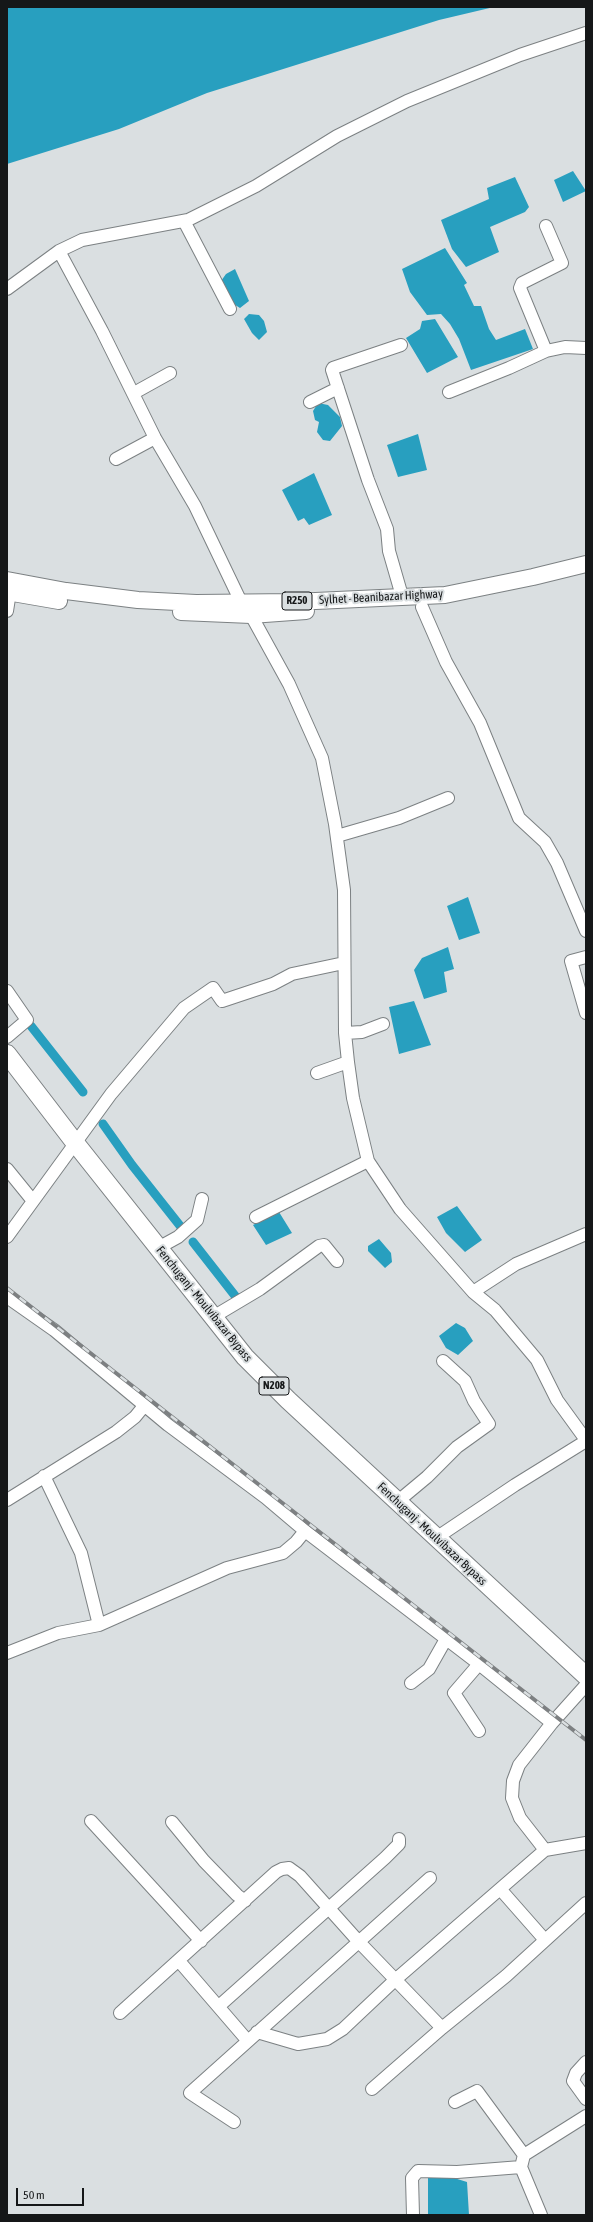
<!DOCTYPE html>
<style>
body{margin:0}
#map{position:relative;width:593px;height:2222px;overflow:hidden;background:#dadfe1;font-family:"Asap Condensed",sans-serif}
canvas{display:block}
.frame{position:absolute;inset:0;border:8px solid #151718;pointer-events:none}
.scale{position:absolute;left:16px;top:2188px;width:68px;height:18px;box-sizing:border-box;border:2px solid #151718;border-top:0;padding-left:5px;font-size:12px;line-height:14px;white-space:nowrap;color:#151718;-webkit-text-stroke:3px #dadfe1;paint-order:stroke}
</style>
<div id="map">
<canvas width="593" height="2222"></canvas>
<div class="frame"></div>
<div class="scale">50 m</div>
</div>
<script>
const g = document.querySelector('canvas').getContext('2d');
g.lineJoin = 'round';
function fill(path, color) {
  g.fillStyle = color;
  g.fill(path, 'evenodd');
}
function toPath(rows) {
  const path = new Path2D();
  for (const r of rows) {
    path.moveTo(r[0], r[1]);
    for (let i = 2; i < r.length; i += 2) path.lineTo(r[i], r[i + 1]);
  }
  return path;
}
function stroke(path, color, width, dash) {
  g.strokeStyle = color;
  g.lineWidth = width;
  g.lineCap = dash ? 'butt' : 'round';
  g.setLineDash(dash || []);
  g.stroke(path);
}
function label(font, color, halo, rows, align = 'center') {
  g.font = font + ' "Asap Condensed",sans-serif';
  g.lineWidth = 4;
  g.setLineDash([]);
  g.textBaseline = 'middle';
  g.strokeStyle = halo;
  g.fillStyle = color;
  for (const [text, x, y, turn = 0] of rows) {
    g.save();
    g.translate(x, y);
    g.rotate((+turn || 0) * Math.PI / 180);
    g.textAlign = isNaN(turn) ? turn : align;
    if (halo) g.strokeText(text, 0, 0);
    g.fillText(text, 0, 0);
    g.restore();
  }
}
fill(toPath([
 [7,7,494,7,439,20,207,93,119,129,7,164],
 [573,171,586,191,563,202,554,180],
 [515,177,529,207,525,212,490,227,499,252,466,267,452,249,441,220,489,199,487,188],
 [445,248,467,283,464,285,474,306,481,306,489,329,496,340,525,329,533,349,471,370,459,339,450,324,441,314,427,315,410,292,402,269],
 [235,269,249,301,240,308,232,303,221,281,226,274],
 [249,314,259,315,264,321,267,332,259,340,252,333,244,319],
 [435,319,458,357,427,373,406,338,420,329,422,321],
 [318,403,328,405,340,417,342,426,330,441,323,440,317,432,319,422,315,420,313,411],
 [418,434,427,470,398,477,387,445],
 [314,473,332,515,309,525,304,518,298,521,282,490],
 [468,897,480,933,459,940,447,906],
 [448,947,454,969,444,972,447,992,424,999,414,970,422,958],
 [414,1001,431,1045,399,1054,389,1007],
 [457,1206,482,1240,465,1252,446,1233,437,1217],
 [279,1212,292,1233,266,1245,253,1225],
 [379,1239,391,1253,392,1262,385,1268,368,1251,368,1246],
 [456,1323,465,1328,473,1341,458,1355,446,1348,439,1336],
 [428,2178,454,2178,467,2182,469,2215,428,2215]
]), '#289fbf');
stroke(toPath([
 [31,1026,83,1092],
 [103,1124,132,1165,181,1227],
 [193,1242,236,1297]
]), '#289fbf', 9);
const minor = toPath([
 [184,221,230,309],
 [59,251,102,331,155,438,195,506,241,602,251,615,289,684,322,758,335,824,344,890,345,1033,348,1062,353,1098,368,1161,400,1209,473,1292,495,1310,537,1360,557,1400,586,1440],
 [7,289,59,251,82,240,188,220,256,186,337,136,407,101,520,55,586,33],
 [401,345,333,368,332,370,368,480,387,529,389,551,402,596],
 [546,351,520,288,522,283,562,263,546,226],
 [449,392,509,368,546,351,565,347,586,348],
 [134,393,170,373],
 [310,402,338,388],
 [116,459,155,438],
 [422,607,446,662,480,723,519,818,545,842,557,863,586,931],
 [7,611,10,592],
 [337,836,399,818,448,798],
 [586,957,571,961,586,1013],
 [7,991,27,1020,7,1037],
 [345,1033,362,1032,383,1024],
 [317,1073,348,1062],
 [7,1169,33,1201],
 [256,1217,368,1161],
 [7,1237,111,1094,184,1008,213,988,222,1001,273,984,292,974,344,963],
 [158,1248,178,1237,197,1220,202,1199],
 [473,1292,516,1264,586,1234],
 [7,1297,54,1330,168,1425,266,1498,305,1531,479,1664,552,1723,586,1685],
 [213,1317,260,1289,319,1246,324,1245,337,1261],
 [44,1476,81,1553,99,1625],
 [7,1500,116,1432,135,1417,144,1406],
 [397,1502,427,1477,457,1447,489,1424,474,1401,465,1381,443,1361],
 [436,1538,515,1485,586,1441],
 [7,1653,58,1633,99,1625,227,1568,283,1553,296,1542,305,1531],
 [479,1664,454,1693,479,1731],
 [411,1683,429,1669,446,1639],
 [91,1821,201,1941],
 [172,1822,204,1861,237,1895,245,1901],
 [545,1850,520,1818,512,1798,513,1781,519,1765,552,1723],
 [501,1890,545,1940],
 [179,1961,247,2040],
 [219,2006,385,1858,399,1844,399,1839],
 [120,2013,276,1872,282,1869,289,1868,300,1876,359,1942,442,2028,506,1976,586,1903],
 [257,2032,298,2044,327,2039,343,2029,395,1980,545,1850,586,1843],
 [586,2062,576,2073,573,2081,586,2099],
 [372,2089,442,2028],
 [455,2102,477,2091,524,2155],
 [234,2122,190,2093,430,1878],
 [413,2215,412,2178,418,2171,457,2172,521,2167],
 [541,2215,521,2167,524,2155,586,2116]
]);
const major = toPath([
 [7,580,66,591,138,600,196,603,294,602,445,595,533,577,586,564],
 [7,592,59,601],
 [181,612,251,615,306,611]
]);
const highway = toPath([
 [7,1054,76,1144,245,1357,288,1400,586,1676]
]);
stroke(minor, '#7c8183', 14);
stroke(major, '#7c8183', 18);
stroke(highway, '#7c8183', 20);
stroke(minor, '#fff', 12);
stroke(major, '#fff', 16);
stroke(highway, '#fff', 18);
const rail = toPath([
 [7,1288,586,1740]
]);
stroke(rail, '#7d8082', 4);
stroke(rail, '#dadfe1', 2.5, [8]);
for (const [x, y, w] of [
 [297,601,30],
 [274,1386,30]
]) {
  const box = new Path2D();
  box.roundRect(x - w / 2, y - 9, w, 18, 3);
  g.fillStyle = '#dadfe1';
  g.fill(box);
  stroke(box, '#151718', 1);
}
label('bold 11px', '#151718', null, [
 ["R250",297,601],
 ["N208",274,1386]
]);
label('12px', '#151718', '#dadfe1', [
 ["Sylhet - Beanibazar Highway",381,597,-3],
 ["Fenchuganj - Moulvibazar Bypass",204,1304,51],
 ["Fenchuganj - Moulvibazar Bypass",432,1534,43]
]);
</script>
